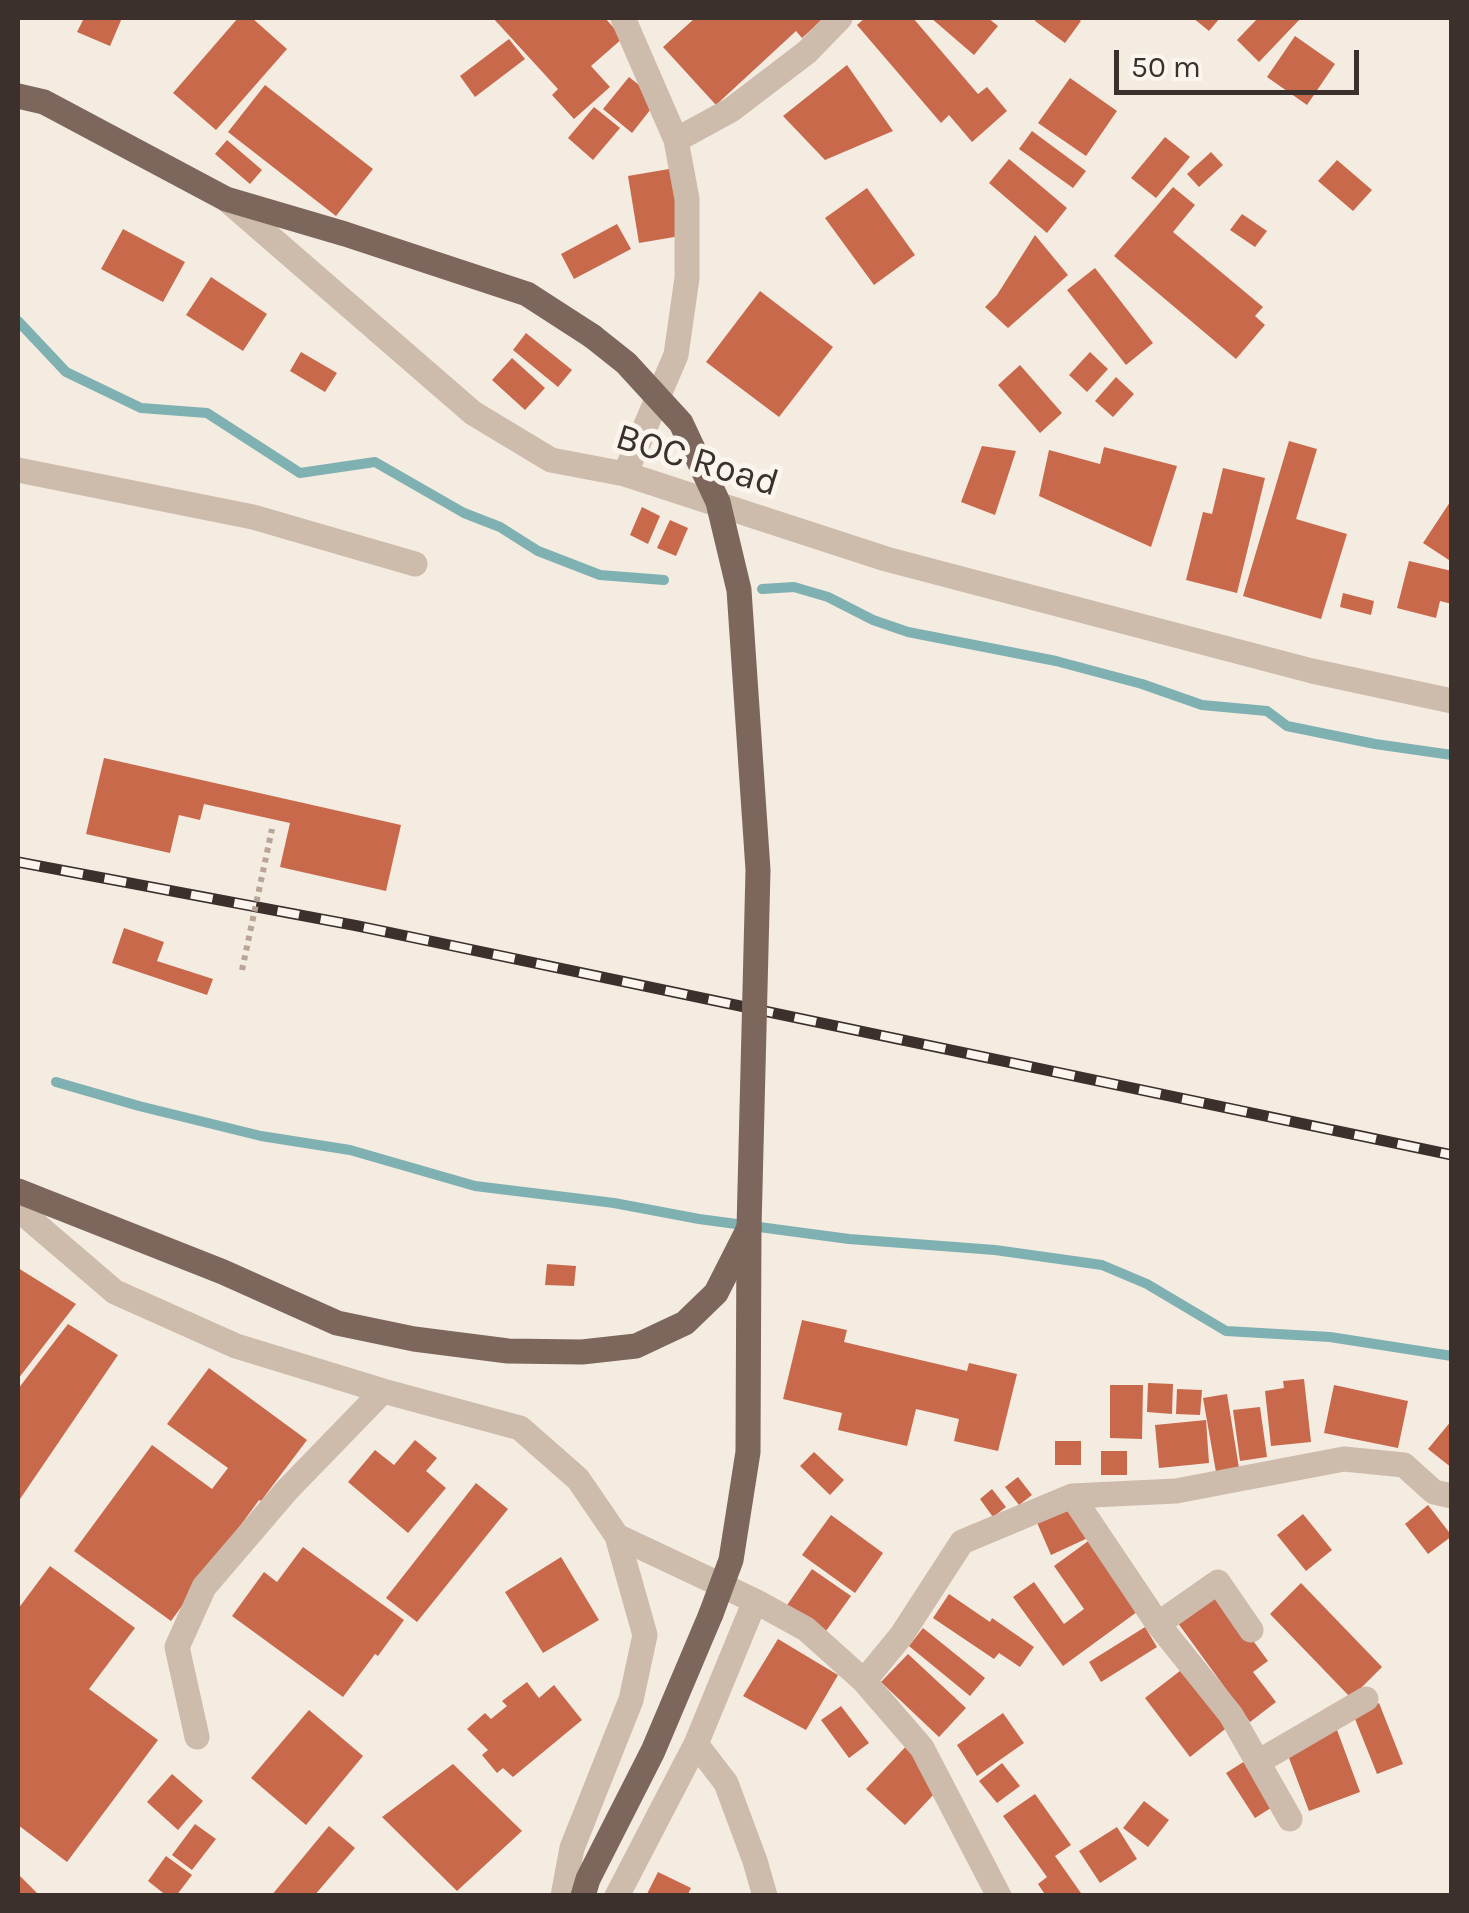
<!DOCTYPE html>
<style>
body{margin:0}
#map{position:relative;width:1469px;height:1913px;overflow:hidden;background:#f4ebe1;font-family:Karla,sans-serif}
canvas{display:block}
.frame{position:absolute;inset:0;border:20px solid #3b302b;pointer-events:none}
.scale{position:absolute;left:1114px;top:50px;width:245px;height:45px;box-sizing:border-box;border:5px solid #3b302b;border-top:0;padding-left:12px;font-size:30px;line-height:35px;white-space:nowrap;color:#3b302b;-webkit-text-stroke:8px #fbf5ee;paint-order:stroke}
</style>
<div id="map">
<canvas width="1469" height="1913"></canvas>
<div class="frame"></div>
<div class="scale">50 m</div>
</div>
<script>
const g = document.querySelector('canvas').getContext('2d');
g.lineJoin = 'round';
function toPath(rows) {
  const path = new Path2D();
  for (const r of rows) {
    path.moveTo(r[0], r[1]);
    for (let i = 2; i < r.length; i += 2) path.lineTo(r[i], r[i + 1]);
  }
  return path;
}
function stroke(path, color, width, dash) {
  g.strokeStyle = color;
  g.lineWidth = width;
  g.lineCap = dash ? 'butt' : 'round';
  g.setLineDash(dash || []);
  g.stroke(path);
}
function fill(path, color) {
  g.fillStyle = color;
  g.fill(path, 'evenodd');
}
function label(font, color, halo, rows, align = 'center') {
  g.font = font + ' Karla,sans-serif';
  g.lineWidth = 10;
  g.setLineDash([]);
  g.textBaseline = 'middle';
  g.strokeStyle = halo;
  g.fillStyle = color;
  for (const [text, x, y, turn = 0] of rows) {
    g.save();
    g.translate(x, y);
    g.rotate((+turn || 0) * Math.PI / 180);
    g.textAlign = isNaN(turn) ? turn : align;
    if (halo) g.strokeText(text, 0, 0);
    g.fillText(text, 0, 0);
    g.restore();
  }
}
stroke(toPath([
 [18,321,66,372,141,408,207,413,300,473,375,462,464,513,500,527,538,551,600,575,664,580],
 [762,589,794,587,828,597,873,620,908,632,1056,661,1142,684,1202,705,1267,711,1287,726,1375,744,1452,755],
 [56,1082,139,1106,261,1136,350,1150,475,1186,614,1203,699,1219,849,1239,995,1250,1102,1265,1147,1284,1226,1331,1330,1337,1452,1356]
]), '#7fb0b2', 10);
fill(toPath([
 [84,18,122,18,110,46,77,32],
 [238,18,252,18,287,49,216,130,173,93],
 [493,18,605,18,623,38,591,66,610,87,574,119,552,95,558,89],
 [695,18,824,18,802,38,796,31,716,105,663,47],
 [865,18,913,18,978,94,987,87,1007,111,972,142,949,115,941,123,857,25],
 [931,18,988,18,998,26,974,55],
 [1037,18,1077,18,1081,21,1065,43,1035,21],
 [1193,18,1220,18,1209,31],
 [1258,18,1301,18,1259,62,1237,40],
 [1295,36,1335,64,1307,105,1267,77],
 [509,39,525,59,475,97,460,76],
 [847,65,893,131,825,160,783,116],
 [629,77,658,100,632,133,603,109],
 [1070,78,1117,111,1086,156,1038,123],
 [265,85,373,169,336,216,228,132],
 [594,107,620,128,593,160,568,138],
 [1032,131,1086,171,1073,188,1019,149],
 [1165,137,1190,157,1156,198,1131,178],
 [227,140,262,170,250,184,215,154],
 [1211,152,1223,165,1199,187,1187,174],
 [1009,159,1067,208,1047,233,989,183],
 [1337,160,1372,190,1353,211,1318,181],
 [675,168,686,235,639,243,628,176],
 [1173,187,1195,205,1173,232,1263,307,1255,316,1265,325,1236,359,1114,256],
 [867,188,915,255,874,285,825,218],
 [1242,214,1267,231,1255,247,1230,230],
 [617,224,631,249,574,279,561,254],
 [123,229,185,262,163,302,101,269],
 [1035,235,1068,275,1008,328,985,307,997,295],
 [1095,268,1153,343,1126,365,1067,290],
 [211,277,267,314,243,351,186,315],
 [760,291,833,347,779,417,706,362],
 [526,333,572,370,558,387,513,350],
 [301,352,337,373,325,392,290,371],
 [1090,352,1108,369,1087,392,1069,375],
 [512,358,545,388,525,410,492,380],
 [1020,365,1062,413,1040,433,998,385],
 [1116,377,1134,394,1113,417,1095,401],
 [1289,441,1317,449,1296,519,1347,534,1321,619,1243,596],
 [982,446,1016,451,995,515,961,502],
 [1104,447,1177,466,1151,547,1039,496,1049,450,1100,464],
 [1223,468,1265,478,1237,593,1186,580,1203,512,1212,514],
 [1452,499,1452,562,1423,543],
 [642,507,660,516,648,544,630,535],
 [670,520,688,528,676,556,657,548],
 [1409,561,1452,571,1452,604,1440,601,1436,618,1397,608],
 [1343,593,1374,601,1371,615,1340,607],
 [104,758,401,825,386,891,280,867,290,823,204,804,200,820,179,815,170,853,86,834],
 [124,928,164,942,157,961,213,979,207,995,112,963],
 [547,1264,576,1266,574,1286,545,1285],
 [18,1268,76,1304,18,1379],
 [802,1320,847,1330,844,1342,967,1371,969,1363,1017,1374,998,1451,954,1441,959,1419,916,1409,907,1446,838,1430,842,1413,783,1399],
 [68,1324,118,1355,18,1502,18,1389],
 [209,1368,307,1440,261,1501,259,1500,171,1621,74,1551,152,1445,212,1489,228,1468,167,1424],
 [1304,1379,1311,1442,1271,1446,1265,1391,1284,1388,1283,1381],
 [1148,1383,1173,1384,1172,1414,1147,1412],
 [1110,1385,1143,1385,1142,1439,1110,1438],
 [1334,1385,1408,1401,1398,1448,1324,1433],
 [1177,1389,1202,1390,1200,1415,1176,1414],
 [1227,1394,1239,1468,1216,1472,1203,1398],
 [1260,1407,1267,1457,1240,1461,1233,1410],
 [1206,1420,1209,1463,1159,1468,1155,1425],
 [1452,1420,1452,1468,1428,1449],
 [415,1440,437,1458,426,1471,446,1488,408,1533,348,1482,375,1450,394,1465],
 [1055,1441,1081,1441,1081,1465,1055,1465],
 [1101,1451,1127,1451,1127,1475,1101,1475],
 [814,1452,844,1480,830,1495,800,1466],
 [1018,1477,1032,1495,1019,1505,1005,1487],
 [476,1483,508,1509,417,1622,386,1598],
 [992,1489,1006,1507,993,1517,980,1499],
 [1073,1500,1090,1537,1051,1555,1035,1518],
 [1428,1505,1452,1536,1428,1554,1405,1524],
 [1303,1514,1332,1550,1306,1571,1277,1535],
 [831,1515,883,1553,855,1593,802,1555],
 [1091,1539,1141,1609,1063,1666,1013,1597,1034,1582,1064,1624,1084,1609,1054,1566],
 [303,1547,404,1620,378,1656,375,1654,343,1697,232,1616,264,1572,277,1582],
 [561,1557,599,1620,543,1653,505,1592],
 [50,1566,135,1628,89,1689,158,1740,67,1862,18,1825,18,1609],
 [812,1569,851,1596,821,1638,783,1611],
 [1301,1583,1382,1667,1351,1698,1270,1614],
 [1215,1589,1268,1661,1253,1672,1276,1702,1250,1722,1175,1619],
 [949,1594,990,1622,992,1618,1034,1647,1020,1667,999,1653,994,1659,933,1618],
 [1145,1627,1157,1647,1101,1682,1089,1662],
 [923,1628,985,1678,970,1696,909,1646],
 [778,1639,838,1675,806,1730,743,1696],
 [908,1654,966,1708,939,1737,881,1682],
 [1189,1664,1234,1722,1190,1757,1145,1698],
 [527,1682,539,1698,554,1685,582,1720,513,1777,503,1768,497,1773,482,1755,488,1750,467,1729,485,1713,491,1719,507,1706,502,1701],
 [1379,1703,1403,1764,1377,1774,1353,1714],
 [841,1706,869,1743,849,1758,821,1720],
 [309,1710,363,1756,306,1825,251,1778],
 [1003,1713,1024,1743,977,1776,957,1745],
 [1337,1730,1360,1792,1309,1811,1286,1750],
 [911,1741,950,1777,905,1825,866,1789],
 [1256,1754,1285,1799,1255,1818,1226,1773],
 [1002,1763,1020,1786,997,1803,979,1781],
 [453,1764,522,1831,457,1891,382,1817],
 [172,1774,203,1801,178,1830,147,1802],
 [1035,1794,1071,1845,1055,1856,1083,1896,1046,1896,1038,1884,1047,1877,1003,1816],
 [1144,1801,1169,1820,1148,1847,1123,1828],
 [195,1824,216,1839,192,1870,172,1855],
 [329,1826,355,1848,314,1896,271,1896],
 [1117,1827,1137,1859,1100,1883,1079,1851],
 [166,1856,192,1875,176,1896,167,1896,148,1881],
 [658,1872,691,1888,687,1896,646,1896],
 [18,1874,40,1896,18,1896]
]), '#c8694b');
stroke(toPath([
 [623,18,676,140,687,199,687,278,676,355,625,474],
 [676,140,731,110,807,52,840,18],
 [226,199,473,413,551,460,625,474,886,559,1312,671,1452,701],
 [18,470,253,517,415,564],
 [18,1209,115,1292,236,1346,383,1391,520,1428,578,1479,617,1536,645,1635,631,1700,572,1848,563,1896],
 [1072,1496,1158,1624,1231,1715,1290,1819],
 [617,1536,755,1601,806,1629,864,1681,901,1636,962,1542,1072,1496,1176,1491,1344,1459,1404,1465,1434,1492,1452,1496],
 [1158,1624,1218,1582,1251,1630],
 [864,1681,922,1748,999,1896],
 [197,1737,177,1647,204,1587,287,1490,383,1391],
 [696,1744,726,1783,755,1861,765,1896],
 [1258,1762,1366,1699],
 [617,1896,696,1744,755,1601]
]), '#cdbbac', 25);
stroke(toPath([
 [18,96,44,102,226,199,345,234,527,294,592,336],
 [18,1191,223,1272,337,1323,414,1339,508,1351,582,1352,636,1346,685,1323,716,1293,749,1228],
 [583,1896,588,1879,653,1751,711,1614]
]), '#7d675c', 25);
const rail = toPath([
 [18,862,358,926,1452,1155]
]);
stroke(rail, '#3b302b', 11);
stroke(rail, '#fbf5ee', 8, [22]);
stroke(toPath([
 [242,970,272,829]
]), '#b9a596', 6, [5, 5]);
stroke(toPath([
 [592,336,626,363,681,423,718,502,739,590,758,870,749,1228,748,1452,731,1560,711,1614]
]), '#7d675c', 25);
label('38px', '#3b302b', '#fbf5ee', [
 ["BOC Road",697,461,17]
]);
</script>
